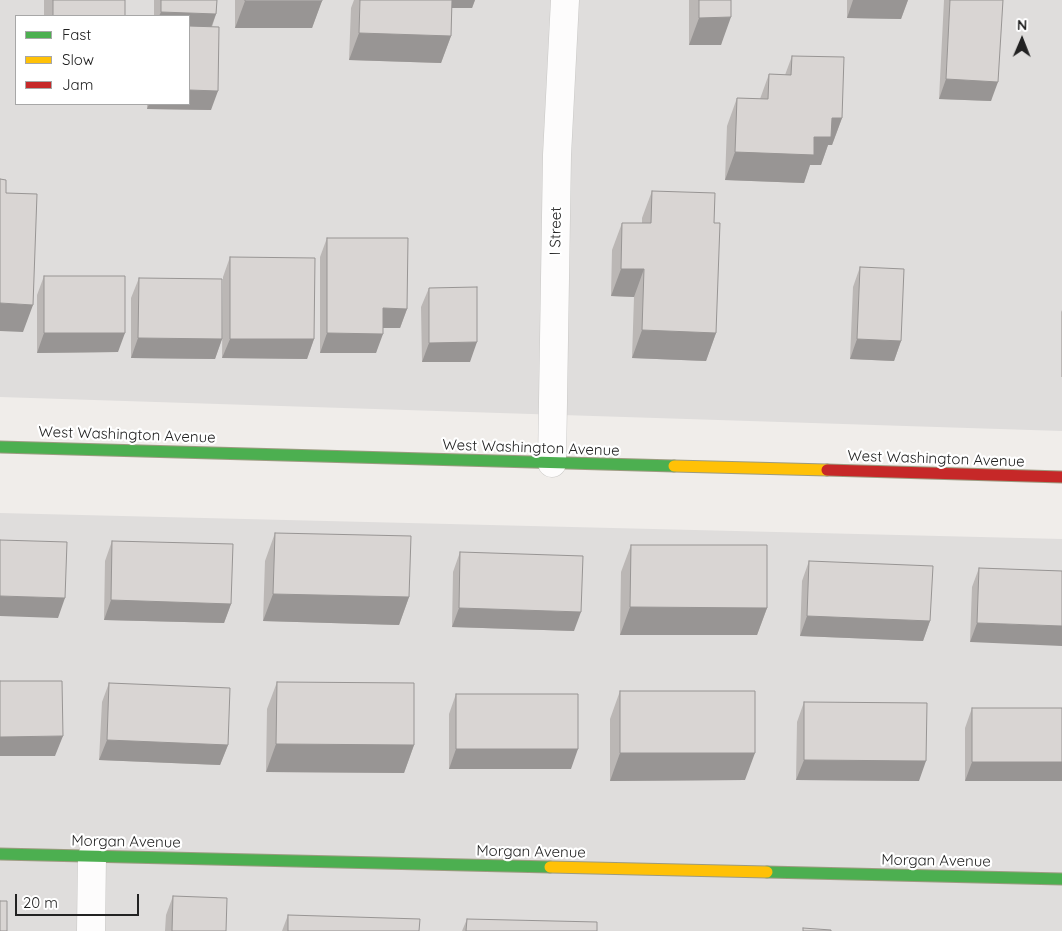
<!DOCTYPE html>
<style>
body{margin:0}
#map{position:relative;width:1062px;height:931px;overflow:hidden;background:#f0edea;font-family:Quicksand,sans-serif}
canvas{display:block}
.legend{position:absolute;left:15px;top:15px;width:175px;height:90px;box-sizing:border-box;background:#fff;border:1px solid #a7a7a7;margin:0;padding:6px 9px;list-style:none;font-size:15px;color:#222}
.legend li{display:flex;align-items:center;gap:10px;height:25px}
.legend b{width:25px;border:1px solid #a7a7a7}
.north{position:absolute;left:997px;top:15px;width:50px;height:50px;-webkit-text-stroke:4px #fff;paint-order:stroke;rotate:1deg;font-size:14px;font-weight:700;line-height:20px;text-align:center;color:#222}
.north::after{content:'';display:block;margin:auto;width:18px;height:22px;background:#222;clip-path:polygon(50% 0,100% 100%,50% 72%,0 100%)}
.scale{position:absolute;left:15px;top:894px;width:124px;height:22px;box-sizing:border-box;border:2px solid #222;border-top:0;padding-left:6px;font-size:15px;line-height:18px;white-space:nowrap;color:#222;-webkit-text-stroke:4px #fff;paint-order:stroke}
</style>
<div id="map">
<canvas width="1062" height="931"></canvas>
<ul class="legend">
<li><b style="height:6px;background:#4caf50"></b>Fast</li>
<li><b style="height:6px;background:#ffc107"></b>Slow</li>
<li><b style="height:6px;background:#c62828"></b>Jam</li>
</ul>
<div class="north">N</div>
<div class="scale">20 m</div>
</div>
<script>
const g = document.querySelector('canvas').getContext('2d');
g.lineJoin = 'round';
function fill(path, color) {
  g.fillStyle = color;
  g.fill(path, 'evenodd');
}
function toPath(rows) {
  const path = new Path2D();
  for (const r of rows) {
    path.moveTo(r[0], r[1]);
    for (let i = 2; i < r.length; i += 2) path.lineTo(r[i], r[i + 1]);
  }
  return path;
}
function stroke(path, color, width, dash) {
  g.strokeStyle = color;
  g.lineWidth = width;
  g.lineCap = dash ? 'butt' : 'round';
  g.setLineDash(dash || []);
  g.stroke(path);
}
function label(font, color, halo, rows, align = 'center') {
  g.font = font + ' Quicksand,sans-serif';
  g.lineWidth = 4.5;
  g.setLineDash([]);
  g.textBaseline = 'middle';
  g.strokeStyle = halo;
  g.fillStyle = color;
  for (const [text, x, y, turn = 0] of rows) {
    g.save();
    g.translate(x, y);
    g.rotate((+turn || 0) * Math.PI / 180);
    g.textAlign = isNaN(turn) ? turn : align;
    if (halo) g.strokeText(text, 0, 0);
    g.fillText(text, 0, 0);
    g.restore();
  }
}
fill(toPath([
 [0,0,1062,0,1062,431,0,397],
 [16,16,189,16,189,104,16,104],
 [0,513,1062,539,1062,931,0,931]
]), '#dfdddc');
const street = toPath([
 [552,463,557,155,565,0],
 [91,931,92,856]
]);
const fast = toPath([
 [0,447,674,466],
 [0,854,550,867],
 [767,872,1062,879]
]);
const slow = toPath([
 [674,466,827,470],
 [550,867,767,872]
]);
const jam = toPath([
 [827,470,1062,477]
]);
stroke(street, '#c9c8c6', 29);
stroke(fast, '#9c9b80', 13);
stroke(slow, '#9c9b80', 13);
stroke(jam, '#9c9b80', 13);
stroke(street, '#fdfcfc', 28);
stroke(fast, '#4caf50', 11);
stroke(slow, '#ffc107', 11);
stroke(jam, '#c62828', 11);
fill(toPath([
 [44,0,125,0,125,16,44,16],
 [154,0,217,0,216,14,212,27,211,110,147,109,147,104,189,104,189,16,154,16],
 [235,0,322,0,312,28,235,28],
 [354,0,475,0,472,8,452,8,451,36,441,63,349,60,351,8],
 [689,0,731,0,721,45,689,45],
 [847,0,908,0,901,19,847,18],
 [944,0,1003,0,991,101,939,99],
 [792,56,842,118,832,145,828,145,821,165,810,165,804,183,725,180,727,126,737,98,760,99,769,74,785,75],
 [652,191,714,223,716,333,706,361,632,358,634,297,611,296,612,250,622,223,642,223,642,218],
 [327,238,407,309,400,328,383,328,376,353,320,353,320,257],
 [230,257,314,339,307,359,222,358,223,277],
 [860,267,901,341,894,361,850,359,853,287],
 [44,276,118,352,37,353,37,295],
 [139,278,222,339,215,359,131,358,131,298],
 [429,288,470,362,422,362,421,307],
 [1062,310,1062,377,1061,377,1061,312],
 [275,533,409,597,399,625,263,621,265,561],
 [112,541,231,604,224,623,104,620,105,561],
 [631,545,767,608,757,635,620,635,621,572],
 [460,552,574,631,452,627,453,572],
 [809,561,930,621,923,641,800,636,802,581],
 [979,568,1062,571,970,642,972,587],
 [277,682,414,745,404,773,266,772,267,709],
 [109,683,228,745,220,765,99,760,102,702],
 [620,691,745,780,610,781,610,719],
 [456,694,571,769,449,769,449,714],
 [804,702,919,781,796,780,797,722],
 [972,708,1062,708,965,781,965,728],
 [173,896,226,931,165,931,166,915],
 [288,915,419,931,282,931],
 [467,919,597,931,462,931]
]), '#bbb7b5');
fill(toPath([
 [445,0,475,0,472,8,442,8],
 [853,0,908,0,901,19,847,18],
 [245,1,322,1,312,28,235,28],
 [161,12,216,14,209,33,189,33,189,16,159,16],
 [731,17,721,45,689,45,699,18],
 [359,33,451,36,441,63,349,60],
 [946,79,998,82,991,101,939,99],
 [189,90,218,91,211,110,147,109,149,104,189,104],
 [832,118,842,118,832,145,828,145,821,165,810,165,804,183,725,180,735,152,814,137],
 [621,269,644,269,634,297,611,296],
 [0,303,33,305,23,332,0,331],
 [383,308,407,309,400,328,376,328],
 [642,330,716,333,706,361,632,358],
 [44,333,125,333,118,352,37,353],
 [327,333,383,334,376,353,320,353],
 [138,338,222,339,215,359,131,358],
 [230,339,314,339,307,359,222,358],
 [857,339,901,341,894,361,850,359],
 [477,342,470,362,422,362,429,343],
 [273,594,409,597,399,625,263,621],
 [0,596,65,598,58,618,0,616],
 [111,600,231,604,224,623,104,620],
 [630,607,767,608,757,635,620,635],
 [459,608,581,612,574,631,452,627],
 [807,616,930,621,923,641,800,636],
 [977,623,1062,626,1062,646,970,642],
 [63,736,55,756,0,756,0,737],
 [107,740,228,745,220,765,99,760],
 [276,744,414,745,404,773,266,772],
 [456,749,578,749,571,769,449,769],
 [620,753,755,753,745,780,610,781],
 [804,760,926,761,919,781,796,780],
 [972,762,1062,762,1062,781,965,781]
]), '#989594');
const building = toPath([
 [53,0,125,0,125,16,53,16,53,0],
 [161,0,217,0,216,14,161,12,161,0],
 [245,0,322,0,322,1,245,1,245,0],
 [360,0,452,0,451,36,359,33,360,0],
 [699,0,731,0,731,17,699,18,699,0],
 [950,0,1003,0,998,82,946,79,950,0],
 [189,26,219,27,218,91,189,90,189,26],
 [792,56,844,57,842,118,832,118,831,137,814,137,814,155,735,152,737,98,768,99,769,74,791,75,792,56],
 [0,179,6,180,6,193,37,194,33,305,0,303,0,179],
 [652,191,715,193,714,223,720,223,716,333,642,330,644,269,621,269,622,223,651,223,652,191],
 [327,238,408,238,407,309,383,308,383,334,327,333,327,238],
 [230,257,315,258,314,339,230,339,230,257],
 [860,267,904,269,901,341,857,339,860,267],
 [44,276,125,276,125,333,44,333,44,276],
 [139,278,222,279,222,339,138,338,139,278],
 [477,287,477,342,429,343,429,288,477,287],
 [275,533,411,536,409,597,273,594,275,533],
 [0,540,67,542,65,598,0,596,0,540],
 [112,541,233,544,231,604,111,600,112,541],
 [631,545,767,545,767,608,630,607,631,545],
 [460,552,583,556,581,612,459,608,460,552],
 [809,561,933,566,930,621,807,616,809,561],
 [979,568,1062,571,1062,626,977,623,979,568],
 [0,681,62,681,63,736,0,737,0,681],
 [277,682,414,683,414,745,276,744,277,682],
 [109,683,230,688,228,745,107,740,109,683],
 [620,691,755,691,755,753,620,753,620,691],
 [456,694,578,694,578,749,456,749,456,694],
 [804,702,927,703,926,761,804,760,804,702],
 [972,708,1062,708,1062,762,972,762,972,708],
 [173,896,227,898,226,931,172,931,173,896],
 [0,901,7,901,7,931,0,931,0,901],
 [288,915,420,919,419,931,288,931,288,915],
 [467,919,597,922,597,931,466,931,467,919],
 [803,928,831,930,831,931,803,931,803,928]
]);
fill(building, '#d9d5d3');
stroke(building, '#989594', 1);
label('15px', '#222', '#fff', [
 ["I Street",556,231,-89],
 ["West Washington Avenue",127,435,2],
 ["West Washington Avenue",531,448,2],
 ["West Washington Avenue",936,459,2],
 ["Morgan Avenue",126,842,1],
 ["Morgan Avenue",531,852,1],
 ["Morgan Avenue",936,861,1]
]);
</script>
